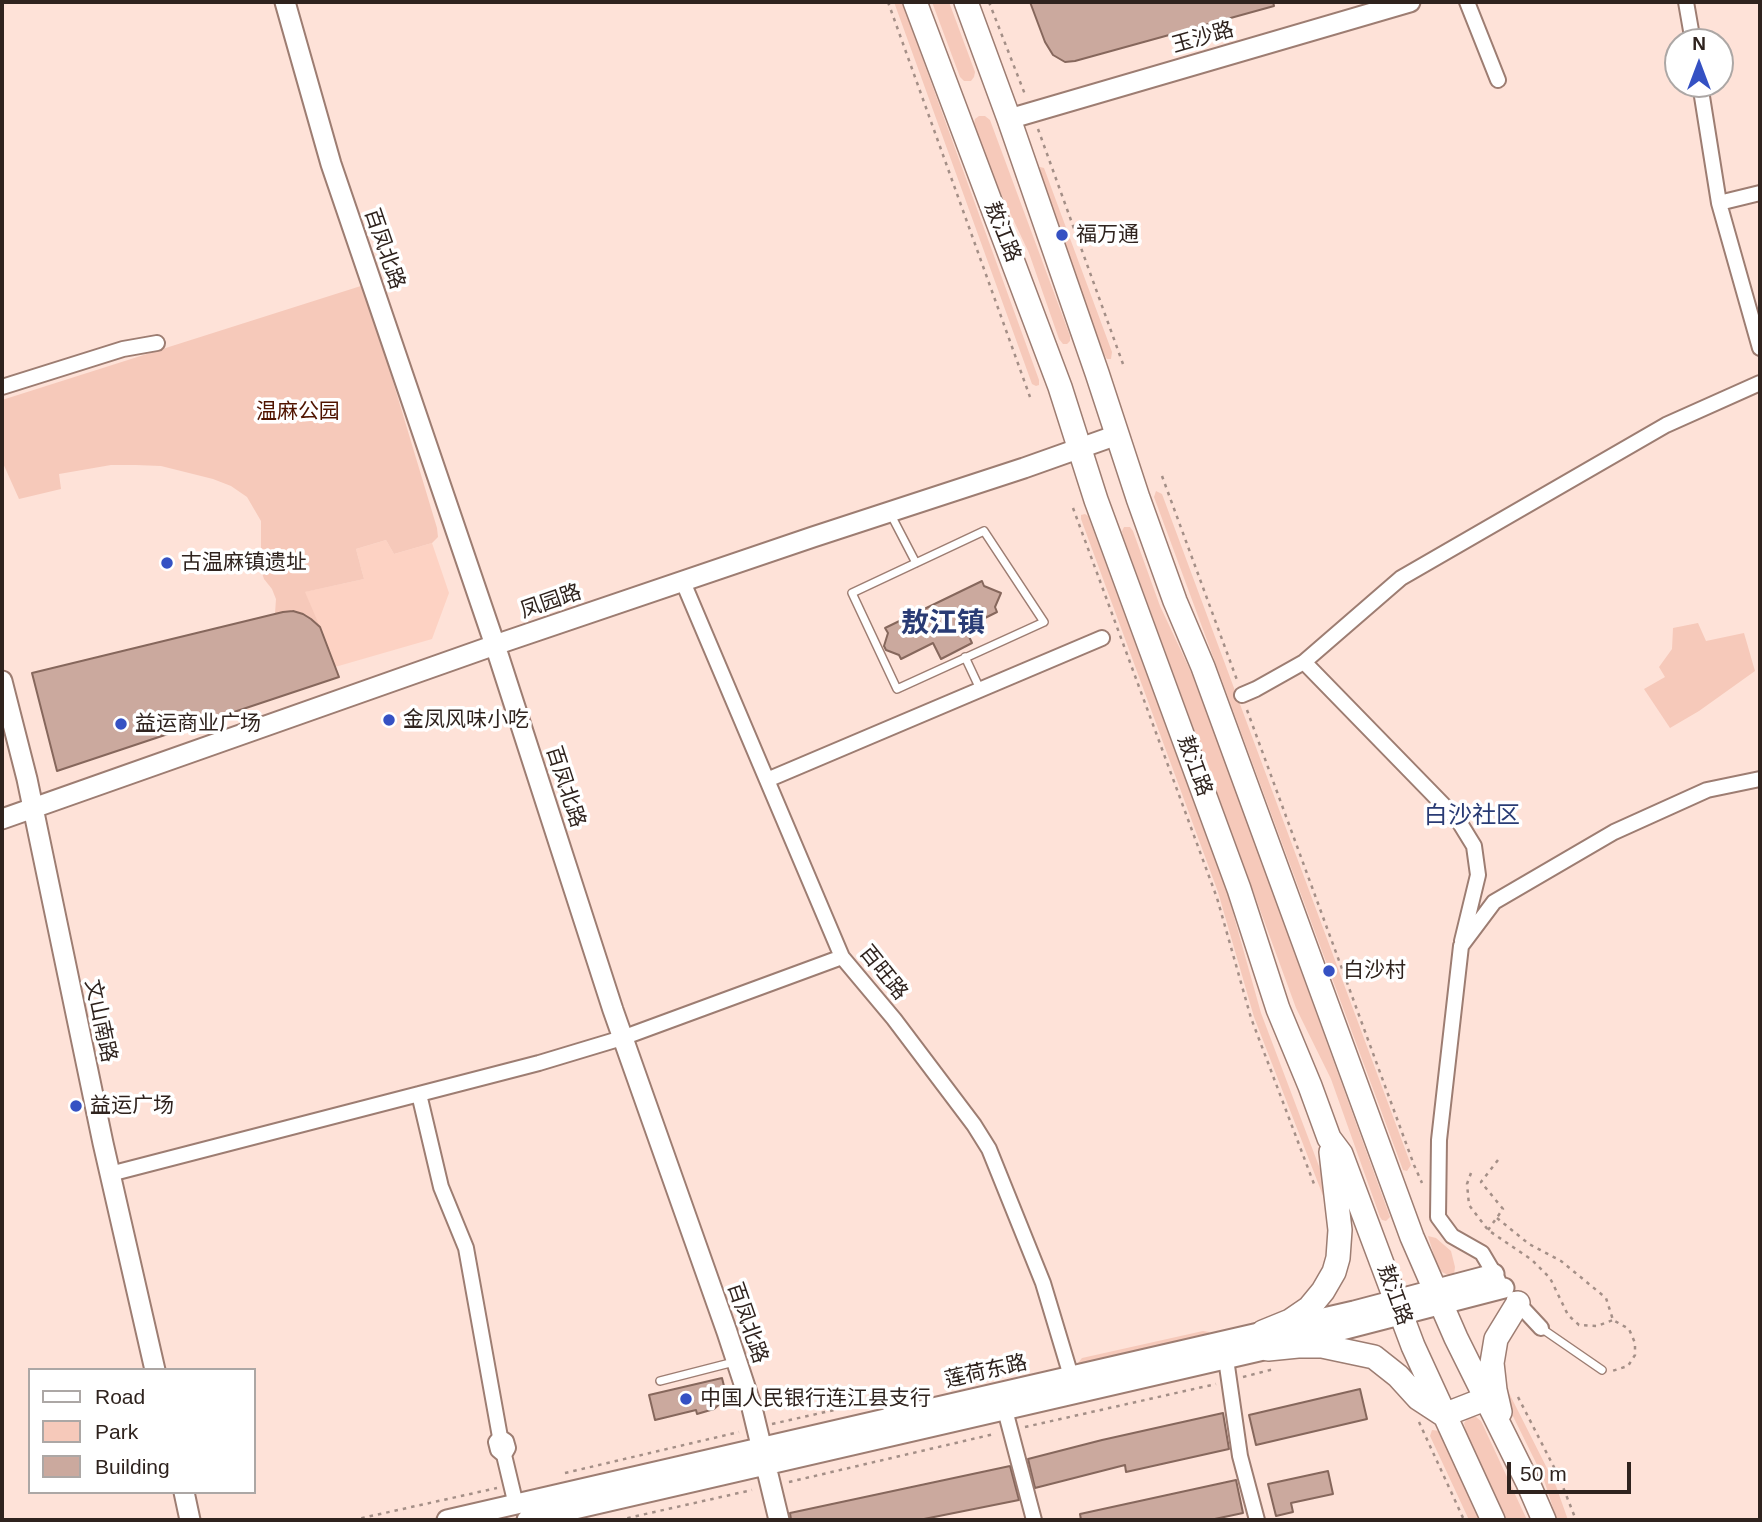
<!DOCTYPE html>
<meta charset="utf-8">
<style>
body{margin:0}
#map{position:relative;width:1762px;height:1522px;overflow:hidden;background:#fee2d8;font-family:Arial,sans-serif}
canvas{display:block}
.frame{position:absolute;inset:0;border:4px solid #2f231e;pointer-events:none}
.legend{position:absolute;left:28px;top:1368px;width:228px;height:126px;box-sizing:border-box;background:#fff;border:2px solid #aca7a5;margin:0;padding:9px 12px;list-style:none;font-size:21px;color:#2f231e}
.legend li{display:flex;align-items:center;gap:14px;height:35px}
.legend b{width:35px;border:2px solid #aca7a5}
.north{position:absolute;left:1664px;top:28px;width:70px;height:70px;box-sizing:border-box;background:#fff;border:2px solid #aca7a5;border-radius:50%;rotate:0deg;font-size:19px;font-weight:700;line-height:28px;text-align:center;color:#2f231e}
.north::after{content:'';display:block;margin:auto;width:24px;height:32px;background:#3551c3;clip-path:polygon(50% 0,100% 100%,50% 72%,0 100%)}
.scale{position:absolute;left:1507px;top:1462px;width:124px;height:32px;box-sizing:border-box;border:4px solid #2f231e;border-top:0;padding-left:9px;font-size:21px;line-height:24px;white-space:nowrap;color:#2f231e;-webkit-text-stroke:5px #fff;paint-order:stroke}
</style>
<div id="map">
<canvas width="1762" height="1522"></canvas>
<div class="frame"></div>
<ul class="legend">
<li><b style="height:9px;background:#fff"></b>Road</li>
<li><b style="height:19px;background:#f6c9ba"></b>Park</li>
<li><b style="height:19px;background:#cba99e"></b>Building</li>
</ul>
<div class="north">N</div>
<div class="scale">50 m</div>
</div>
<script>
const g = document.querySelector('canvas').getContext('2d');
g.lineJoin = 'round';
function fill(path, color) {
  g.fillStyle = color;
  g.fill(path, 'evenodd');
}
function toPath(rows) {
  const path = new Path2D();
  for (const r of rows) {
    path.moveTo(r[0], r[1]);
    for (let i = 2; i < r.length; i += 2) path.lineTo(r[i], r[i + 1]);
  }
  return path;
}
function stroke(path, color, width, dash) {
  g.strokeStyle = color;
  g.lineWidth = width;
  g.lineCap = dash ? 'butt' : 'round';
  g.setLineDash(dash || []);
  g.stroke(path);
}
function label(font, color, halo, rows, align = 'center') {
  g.font = font + ' Arial,"Noto Sans SC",sans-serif';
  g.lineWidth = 7;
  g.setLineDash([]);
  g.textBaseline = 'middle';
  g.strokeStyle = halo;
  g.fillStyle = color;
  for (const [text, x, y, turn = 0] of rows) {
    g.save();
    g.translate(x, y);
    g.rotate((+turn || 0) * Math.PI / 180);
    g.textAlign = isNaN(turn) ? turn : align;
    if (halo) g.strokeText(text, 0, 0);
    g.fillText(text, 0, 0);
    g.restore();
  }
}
fill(toPath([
 [386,540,394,554,432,543,449,593,432,639,335,667,304,592,364,579,356,549]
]), '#fdd2c3');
fill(toPath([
 [894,2,902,2,1039,380,1039,385,1036,386,1032,384],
 [932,2,949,2,975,72,974,77,971,81,964,81,960,77],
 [979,116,985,116,990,120,1070,336,1070,341,1067,344,1063,344,1059,339,1029,253,994,179,974,124,975,119],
 [1040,167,1044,168,1112,352,1111,359,1107,359,1104,354,1037,171],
 [364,285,437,528,438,537,432,543,394,554,386,540,356,549,364,579,305,592,320,627,311,619,303,614,293,611,275,614,276,599,272,589,264,579,261,570,261,521,247,497,231,486,213,479,161,466,136,465,111,465,59,474,61,489,19,499,2,461,2,429,4,427,2,420,2,400],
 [1156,491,1162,494,1411,1165,1407,1171,1403,1170,1154,497],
 [1085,514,1088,516,1228,895,1261,1013,1331,1198,1328,1202,1325,1201,1254,1017,1218,892,1081,519,1081,515],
 [1124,527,1130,527,1133,531,1160,606,1191,672,1222,753,1390,1217,1386,1221,1382,1220,1380,1217,1331,1079,1296,1008,1123,536,1122,531],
 [1698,623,1706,641,1744,633,1755,671,1699,711,1670,728,1644,689,1665,677,1659,667,1672,649,1673,628],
 [1428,1236,1436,1238,1451,1251,1455,1267,1454,1275,1448,1275,1442,1272,1438,1268],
 [1203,1331,1209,1332,1210,1336,1083,1365,1078,1363,1082,1358],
 [1505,1389,1509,1393,1556,1486,1568,1520,1557,1520,1543,1477,1503,1396],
 [1469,1417,1476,1417,1481,1421,1527,1520,1507,1520,1466,1432,1464,1423],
 [1432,1430,1440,1431,1481,1520,1469,1520,1430,1436]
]), '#f6c9ba');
const building = toPath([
 [1030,2,1273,2,1274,6,1075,61,1065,62,1053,55,1045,42,1030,2],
 [982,581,984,586,1001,593,995,607,997,612,965,628,972,643,941,659,933,643,901,659,899,655,886,650,884,646,888,633,885,628,982,581],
 [293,611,303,614,311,619,320,627,339,677,57,771,32,673,283,612,293,611],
 [722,1378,725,1390,722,1402,714,1409,697,1414,696,1410,655,1420,649,1395,722,1378],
 [1360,1389,1367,1419,1256,1445,1249,1415,1360,1389],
 [1223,1413,1229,1449,1126,1472,1125,1465,1035,1488,1028,1459,1102,1440,1223,1413],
 [1010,1466,1019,1500,919,1520,791,1520,790,1513,1010,1466],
 [1328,1471,1333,1494,1291,1503,1293,1512,1276,1516,1268,1484,1328,1471],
 [1236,1480,1243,1513,1210,1520,1081,1520,1080,1514,1236,1480]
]);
fill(building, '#cba99e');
stroke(building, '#86675c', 2);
const lane = toPath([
 [890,513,916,563],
 [984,531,1044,622,897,689,852,593,984,531],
 [965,657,980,689],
 [1541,1328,1602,1370],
 [660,1381,734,1362]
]);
const street = toPath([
 [1467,2,1498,80],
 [1686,2,1693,42],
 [1700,84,1719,203,1760,348],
 [1719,203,1760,193],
 [2,387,123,349,157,343],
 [683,582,842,957,894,1019,974,1125,989,1149,1043,1283,1071,1376],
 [1304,662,1458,820,1474,846,1478,875,1462,941],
 [1242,695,1256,689,1304,662,1401,578,1666,425,1760,383],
 [767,780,1102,638],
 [419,1094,441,1187,466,1248,500,1437,496,1442,498,1450,504,1455,508,1448,506,1441,500,1437],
 [110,1174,539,1063,622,1038,842,957],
 [1498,1280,1482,1253,1452,1236,1438,1217,1439,1140,1461,946,1494,902,1614,832,1707,790,1760,779],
 [1514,1299,1541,1328],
 [1226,1359,1240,1456,1257,1520],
 [1005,1410,1034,1520],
 [504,1455,516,1505]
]);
const secondary = toPath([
 [285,2,331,164,495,645,613,1010,727,1332,752,1408,779,1520],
 [1009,119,1410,2],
 [2,681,27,779,103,1143,155,1370],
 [2,819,495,645,813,537,1024,468,1117,435],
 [184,1492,190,1520],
 [447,1520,1354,1311,1494,1274],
 [527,1520,1268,1349,1504,1288]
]);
const primary = toPath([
 [915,2,1060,387,1096,500,1239,889,1278,1009,1310,1086,1329,1138,1341,1154,1413,1346,1493,1520],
 [966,2,1009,119,1097,373,1138,498,1175,601,1203,667,1412,1237,1456,1338,1528,1483,1544,1520],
 [1263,1332,1290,1321,1309,1308,1323,1291,1334,1272,1338,1258,1340,1230,1331,1152],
 [1268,1349,1298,1346,1322,1346,1374,1357,1398,1376,1418,1398,1444,1415],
 [1500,1412,1495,1390,1492,1363,1496,1339,1518,1303],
 [1444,1415,1485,1399]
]);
stroke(lane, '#9d7d72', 10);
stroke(street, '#9d7d72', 18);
stroke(secondary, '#9d7d72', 23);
stroke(primary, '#9d7d72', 26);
stroke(toPath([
 [888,2,1030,397],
 [989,2,1026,97],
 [1038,129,1123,364],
 [1162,476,1237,680],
 [1073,508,1217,898,1251,1018,1314,1184],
 [1247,710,1414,1165,1422,1183],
 [1471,1173,1467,1184,1469,1205,1488,1230,1532,1260,1550,1278,1568,1315,1579,1325,1597,1326,1613,1320],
 [1497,1218,1529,1244,1561,1261,1606,1298,1613,1320,1629,1329,1635,1343,1635,1355,1628,1366,1612,1371],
 [1488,1230,1503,1209,1481,1182,1501,1156],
 [1243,1377,1274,1369],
 [1518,1397,1559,1477,1576,1520],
 [1419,1422,1464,1520],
 [772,1424,923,1390],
 [1025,1427,1216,1384],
 [565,1473,739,1432],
 [789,1482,994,1434],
 [353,1520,497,1488],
 [619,1520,752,1490]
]), '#a48f87', 2.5, [3.5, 5]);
stroke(lane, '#fff', 7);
stroke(street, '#fff', 14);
stroke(secondary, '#fff', 19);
stroke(primary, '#fff', 23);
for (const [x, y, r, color] of [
 [1062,235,7,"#3551c3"],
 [167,563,7,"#3551c3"],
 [389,720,7,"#3551c3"],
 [121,724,7,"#3551c3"],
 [1329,971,7,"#3551c3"],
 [76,1106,7,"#3551c3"],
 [686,1399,7,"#3551c3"]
]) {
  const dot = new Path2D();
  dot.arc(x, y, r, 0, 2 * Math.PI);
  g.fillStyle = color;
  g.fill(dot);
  stroke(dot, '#fff', 2.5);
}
label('21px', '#2f231e', '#fff', [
 ["玉沙路",1203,38,-16],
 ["敖江路",1002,232,68],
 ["百凤北路",384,249,71],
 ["凤园路",551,602,-19],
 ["敖江路",1194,766,70],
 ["百凤北路",565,787,72],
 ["百旺路",883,973,51],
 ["文山南路",100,1021,78],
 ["敖江路",1394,1295,70],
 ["百凤北路",747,1323,71],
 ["莲荷东路",986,1372,-13]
]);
label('21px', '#2f231e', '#fff', [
 ["福万通",1076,235],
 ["古温麻镇遗址",181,563],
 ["金凤风味小吃",403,720],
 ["益运商业广场",135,724],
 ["白沙村",1343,971],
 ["益运广场",90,1106],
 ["中国人民银行连江县支行",700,1399]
], 'left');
label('21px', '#501400', '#fff', [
 ["温麻公园",298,412]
]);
label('24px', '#293b74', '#fff', [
 ["白沙社区",1472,816]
]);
label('bold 28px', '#293b74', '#fff', [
 ["敖江镇",943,624]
]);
</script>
